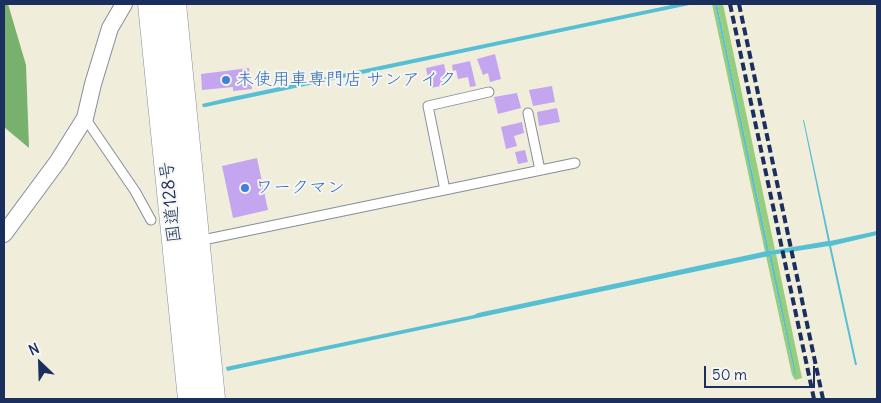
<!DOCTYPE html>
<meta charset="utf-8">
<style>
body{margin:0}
#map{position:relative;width:881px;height:403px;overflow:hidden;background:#f0eddb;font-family:Delius,sans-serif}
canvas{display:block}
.frame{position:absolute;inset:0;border:5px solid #1b2f5e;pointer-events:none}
.north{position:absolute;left:15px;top:338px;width:50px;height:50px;-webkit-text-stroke:4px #f6f6f2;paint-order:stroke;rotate:336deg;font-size:14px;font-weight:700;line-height:20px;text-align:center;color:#1b2f5e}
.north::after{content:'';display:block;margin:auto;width:18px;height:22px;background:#1b2f5e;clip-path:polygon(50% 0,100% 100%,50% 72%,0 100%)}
.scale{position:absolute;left:704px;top:366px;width:111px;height:22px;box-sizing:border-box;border:2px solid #1b2f5e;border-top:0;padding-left:6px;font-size:15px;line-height:18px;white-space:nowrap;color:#1b2f5e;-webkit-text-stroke:4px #f6f6f2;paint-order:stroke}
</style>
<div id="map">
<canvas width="881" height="403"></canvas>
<div class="frame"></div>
<div class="north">N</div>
<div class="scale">50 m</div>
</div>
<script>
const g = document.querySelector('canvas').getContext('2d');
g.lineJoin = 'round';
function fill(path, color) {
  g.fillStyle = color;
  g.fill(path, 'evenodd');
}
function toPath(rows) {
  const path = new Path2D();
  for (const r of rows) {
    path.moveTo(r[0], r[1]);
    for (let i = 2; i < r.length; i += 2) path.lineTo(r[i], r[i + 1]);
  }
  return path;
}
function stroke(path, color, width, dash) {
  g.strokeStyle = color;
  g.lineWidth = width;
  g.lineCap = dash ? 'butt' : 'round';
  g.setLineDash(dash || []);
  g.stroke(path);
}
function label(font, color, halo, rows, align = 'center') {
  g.font = font + ' Delius,"Klee One",sans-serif';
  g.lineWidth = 4;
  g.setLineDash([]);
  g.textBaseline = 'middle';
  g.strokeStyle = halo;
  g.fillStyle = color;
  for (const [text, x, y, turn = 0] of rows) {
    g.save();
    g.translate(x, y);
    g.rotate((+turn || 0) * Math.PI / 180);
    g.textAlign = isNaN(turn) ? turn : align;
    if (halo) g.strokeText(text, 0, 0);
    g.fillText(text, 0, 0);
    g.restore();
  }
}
fill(toPath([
 [712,4,715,4,768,251,765,252],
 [717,4,723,4,775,250,769,251],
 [776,254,802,378,795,380,792,375,766,256,769,256,795,375,771,259,771,255]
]), '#96cd7f');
fill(toPath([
 [4,4,8,4,26,65,29,148,4,127]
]), '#78b06e');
fill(toPath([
 [676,4,694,4,205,107,203,107,202,104,232,97],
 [715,4,717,4,769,251,828,241,803,120,804,120,830,241,877,231,877,235,831,246,857,365,855,365,829,246,771,255,796,374,795,375,769,256,227,371,226,367,474,315,478,313,767,251]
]), '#56bfd3');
fill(toPath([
 [495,54,501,79,490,82,488,73,483,75,477,59],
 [470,61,476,86,470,87,468,77,458,79,456,70,453,71,452,65],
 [444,64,448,81,440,82,441,86,430,88,426,68],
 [249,68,252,89,233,91,233,87,202,90,201,74],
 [552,86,555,102,533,106,529,90],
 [517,93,521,108,498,114,494,97],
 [557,108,560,122,539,126,537,112],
 [522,122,524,133,514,136,517,146,506,149,501,127],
 [525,150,528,162,518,164,515,152],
 [257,158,268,210,233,218,222,166]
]), '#c4a6f0');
const lane = toPath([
 [528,113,540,170],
 [85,118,135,191,151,220],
 [445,190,428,106,489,92],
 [198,241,575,163]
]);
const street = toPath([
 [4,234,58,161,85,118,93,84,110,28,124,4]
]);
const highway = toPath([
 [152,4,192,399],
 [172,4,211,399]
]);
stroke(lane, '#868e9c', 11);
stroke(street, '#868e9c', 18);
stroke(highway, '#868e9c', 29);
stroke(lane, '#fff', 9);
stroke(street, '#fff', 16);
stroke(highway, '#fff', 28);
stroke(toPath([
 [730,4,814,399],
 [739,4,823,399]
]), '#1b2f5e', 4, [8, 4]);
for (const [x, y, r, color] of [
 [226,80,5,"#3f7fe0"],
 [245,188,5,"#3f7fe0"]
]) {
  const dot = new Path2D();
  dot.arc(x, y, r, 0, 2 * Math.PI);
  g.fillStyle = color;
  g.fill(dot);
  stroke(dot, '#f6f6f2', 2);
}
label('18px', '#366cbe', '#f6f6f2', [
 ["未使用車専門店 サンアイク",236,80],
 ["ワークマン",255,188]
], 'left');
label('18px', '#1b2f5e', '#f6f6f2', [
 ["国道128号",171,202,-96]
]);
</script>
